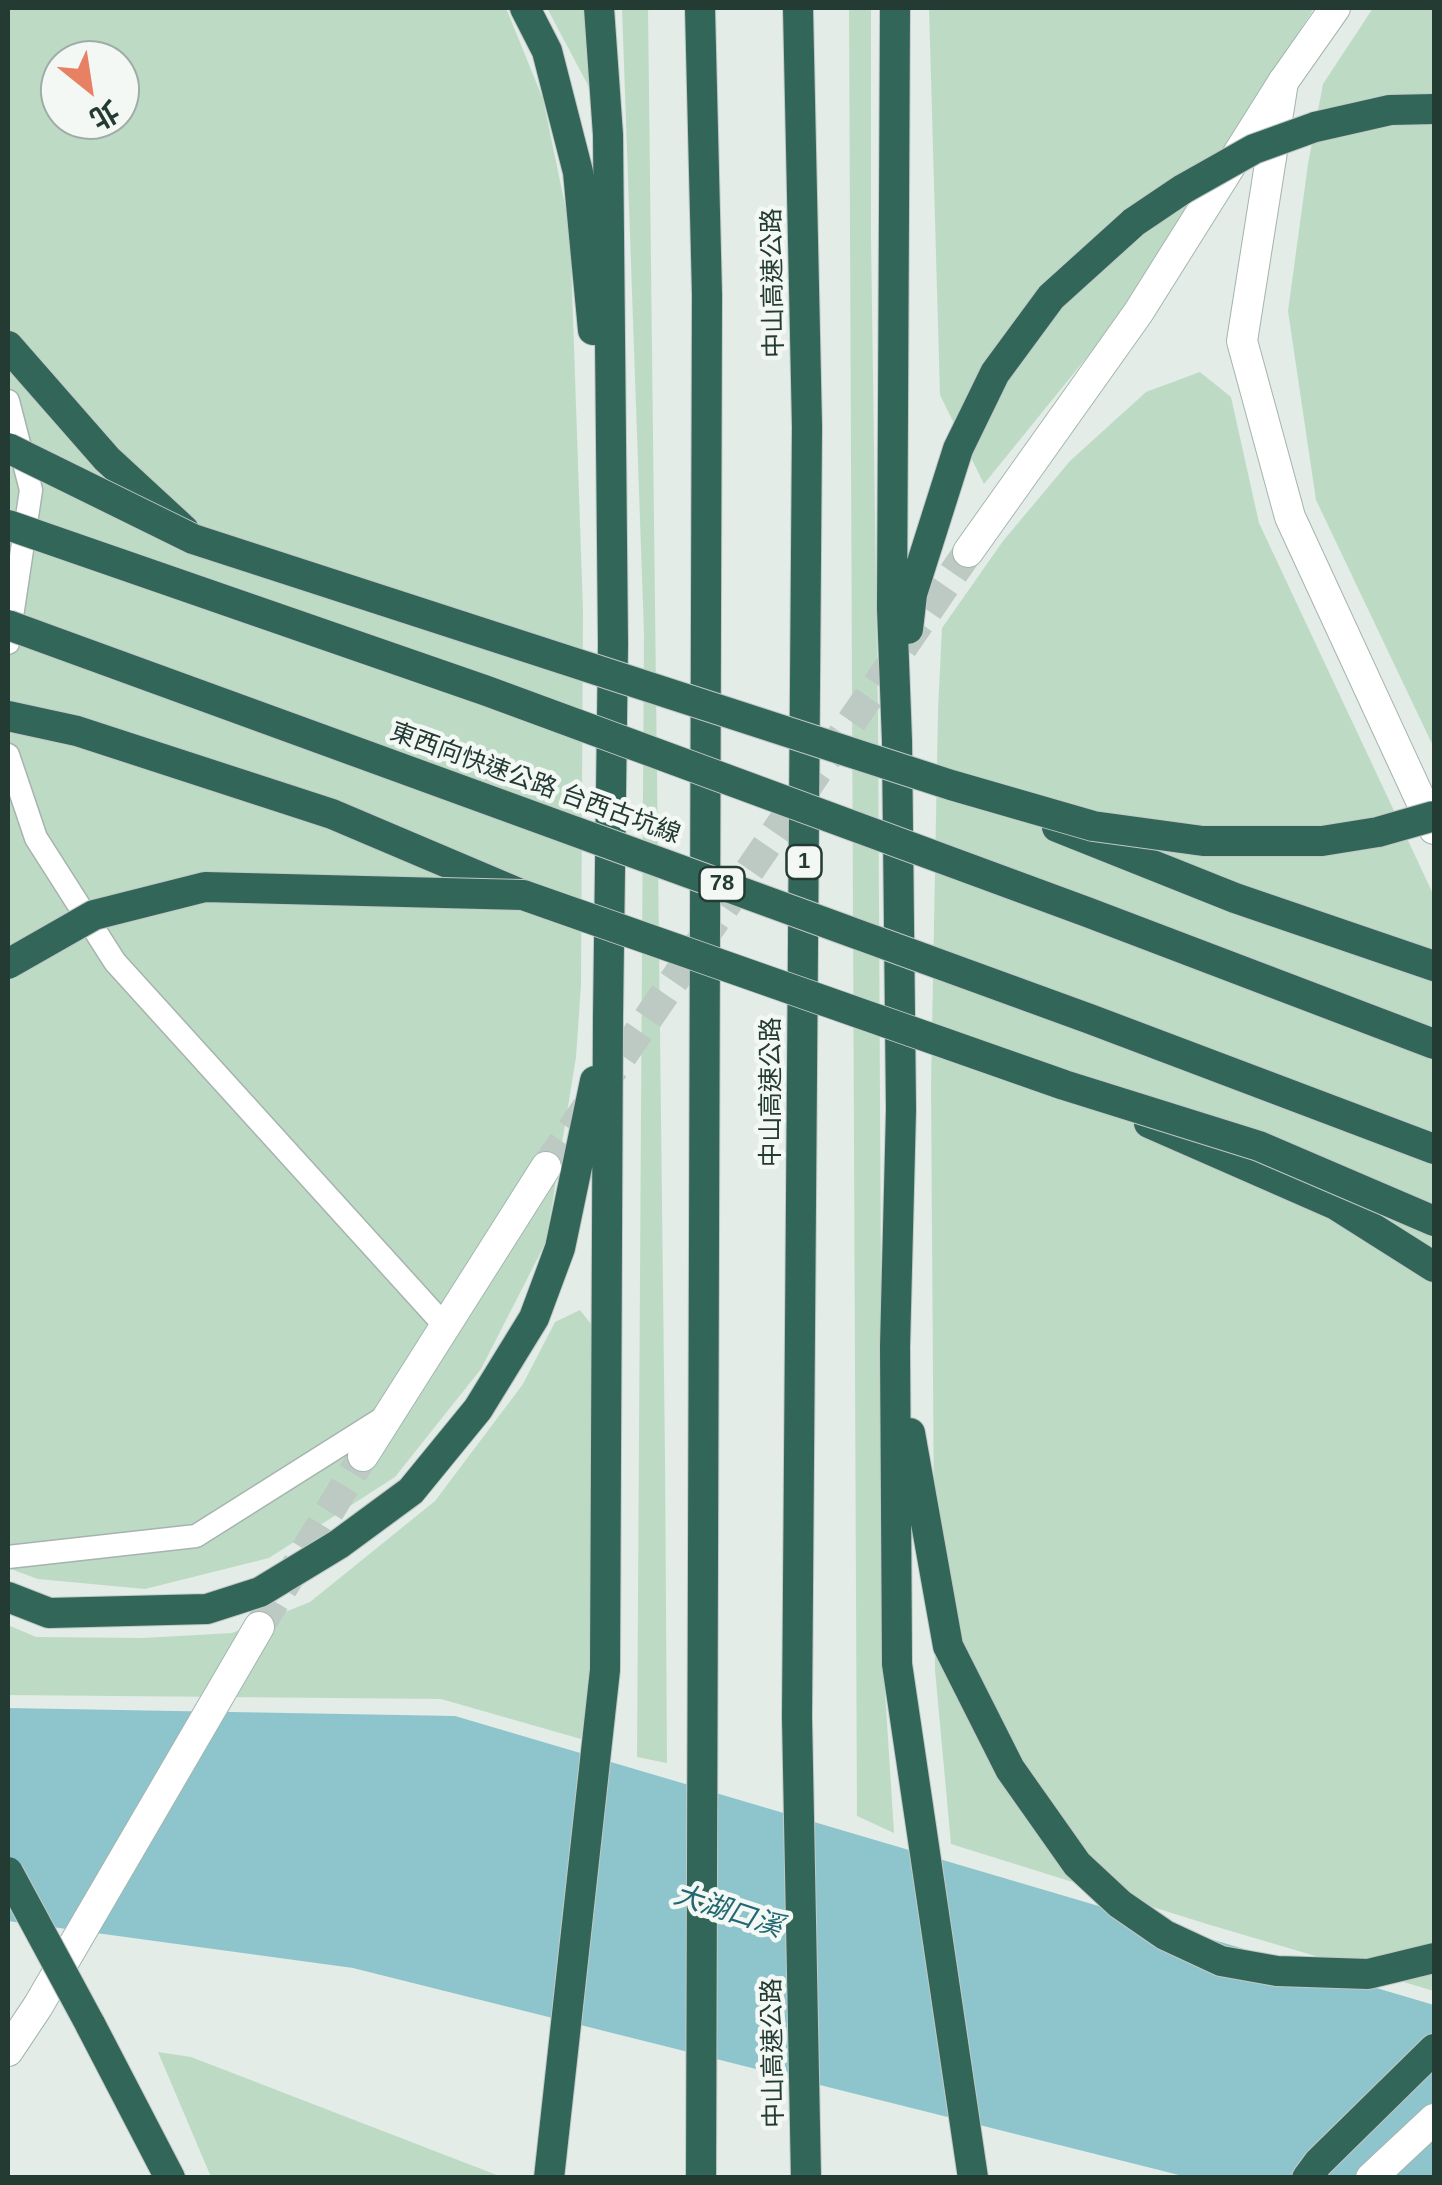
<!DOCTYPE html>
<meta charset="utf-8">
<style>
body{margin:0}
#map{position:relative;width:1442px;height:2185px;overflow:hidden;background:#e3ece7;font-family:Helvetica,"Noto Sans TC",sans-serif}
canvas{display:block}
.frame{position:absolute;inset:0;border:10px solid #243b34;pointer-events:none}
.north{position:absolute;left:40px;top:40px;width:100px;height:100px;box-sizing:border-box;background:#f3f8f5;border:2px solid #a0aca8;border-radius:50%;rotate:150deg;font-size:28px;font-weight:700;line-height:40px;text-align:center;color:#243b34}
.north::after{content:'';display:block;margin:auto;width:35px;height:45px;background:#e88064;clip-path:polygon(50% 0,100% 100%,50% 72%,0 100%)}
</style>
<div id="map">
<canvas width="1442" height="2185"></canvas>
<div class="frame"></div>
<div class="north">北</div>
</div>
<script>
const g = document.querySelector('canvas').getContext('2d');
g.lineJoin = 'round';
function fill(path, color) {
  g.fillStyle = color;
  g.fill(path, 'evenodd');
}
function toPath(rows) {
  const path = new Path2D();
  for (const r of rows) {
    path.moveTo(r[0], r[1]);
    for (let i = 2; i < r.length; i += 2) path.lineTo(r[i], r[i + 1]);
  }
  return path;
}
function stroke(path, color, width, dash) {
  g.strokeStyle = color;
  g.lineWidth = width;
  g.lineCap = dash ? 'butt' : 'round';
  g.setLineDash(dash || []);
  g.stroke(path);
}
function label(font, color, halo, rows, align = 'center') {
  g.font = font + ' Helvetica,"Noto Sans TC",sans-serif';
  g.lineWidth = 9;
  g.setLineDash([]);
  g.textBaseline = 'middle';
  g.strokeStyle = halo;
  g.fillStyle = color;
  for (const [text, x, y, turn = 0] of rows) {
    g.save();
    g.translate(x, y);
    g.rotate((+turn || 0) * Math.PI / 180);
    g.textAlign = isNaN(turn) ? turn : align;
    if (halo) g.strokeText(text, 0, 0);
    g.fillText(text, 0, 0);
    g.restore();
  }
}
fill(toPath([
 [8,8,506,8,543,99,570,229,583,611,581,985,576,1057,546,1242,481,1369,395,1477,269,1558,145,1589,38,1579,8,1568],
 [60,60,120,60,120,120,60,120],
 [547,8,584,8,590,90,590,89],
 [622,8,648,8,665,1457,667,1763,637,1757,644,633],
 [849,8,871,8,871,239,878,717,883,1660,894,1833,857,1816],
 [929,8,1314,8,1271,77,1194,225,984,484,940,395],
 [1373,8,1434,8,1434,748,1316,500,1288,311,1308,164,1323,84],
 [1200,372,1231,397,1259,523,1434,896,1434,1991,1207,1924,951,1844,935,1670,931,1086,938,710,942,628,1003,541,1070,461,1146,392],
 [580,1310,598,1333,592,1667,581,1739,441,1699,8,1695,8,1625,36,1637,143,1638,232,1633,310,1602,435,1501,523,1384,555,1322],
 [158,2052,191,2057,502,2177,211,2177]
]), '#bddbc4');
fill(toPath([
 [8,1708,455,1716,1434,2005,1434,2177,1187,2177,353,1968,8,1921]
]), '#8ec5cd');
stroke(toPath([
 [546,1167,968,552],
 [259,1627,363,1456]
]), '#bdc9c3', 30, [30, 15]);
const lane = toPath([
 [8,401,31,490,8,643],
 [8,755,36,838,115,962,446,1327],
 [8,1557,196,1536,383,1418]
]);
const street = toPath([
 [1283,82,1242,341,1290,517,1434,829],
 [1371,2178,1434,2119]
]);
const secondary = toPath([
 [968,552,1138,313,1283,82,1335,8],
 [363,1456,546,1167],
 [8,2051,38,2006,259,1627]
]);
const highway = toPath([
 [525,8,547,51,578,172,593,330],
 [700,8,707,295,701,2178],
 [798,8,807,427,797,1717,806,2178],
 [895,8,892,609,897,741,901,1110,895,1347,897,1664,973,2178],
 [8,346,107,459,184,530],
 [908,629,912,594,958,449,995,373,1051,297,1134,222],
 [8,716,77,731,332,814,523,895],
 [1057,827,1235,898,1434,966],
 [1149,1123,1336,1205,1434,1267],
 [910,1433,948,1646,1010,1769,1077,1864,1120,1904,1165,1935,1221,1961,1277,1971,1368,1974,1434,1958],
 [8,1597,49,1613,207,1609,260,1592,339,1544,411,1491,478,1409,534,1318,560,1248,595,1081],
 [90,2024,170,2178],
 [549,2178,605,1670,608,1017,613,644,608,135,599,8],
 [1307,2178,1318,2163,1434,2049]
]);
stroke(lane, '#a6b3ae', 25);
stroke(street, '#a6b3ae', 32);
stroke(secondary, '#a2b6af', 32);
stroke(highway, '#c2c8c6', 32);
stroke(lane, '#fff', 22);
stroke(street, '#fff', 30);
stroke(secondary, '#fff', 30);
stroke(highway, '#316659', 30);
const highwayBridge = toPath([
 [1134,222,1183,189,1254,149,1315,127,1390,110,1434,109],
 [8,448,193,539,951,785,1093,826,1203,841,1322,841,1378,832,1434,816],
 [8,525,487,691,1087,912,1434,1044],
 [8,625,1090,1019,1434,1149],
 [8,964,94,915,205,887,523,895,1064,1085,1259,1146,1434,1221],
 [8,1872,90,2024]
]);
stroke(highwayBridge, '#c2c8c6', 32, []);
stroke(highwayBridge, '#316659', 30);
for (const [x, y, w] of [
 [804,862,35],
 [722,884,45]
]) {
  const box = new Path2D();
  box.roundRect(x - w / 2, y - 17, w, 34, 8);
  g.fillStyle = '#f3f8f5';
  g.fill(box);
  stroke(box, '#243b34', 2.5);
}
label('bold 22px', '#243b34', null, [
 ["1",804,862],
 ["78",722,884]
]);
label('25px', '#243b34', '#f3f8f5', [
 ["中山高速公路",774,283,-91],
 ["東西向快速公路 台西古坑線",535,784,20],
 ["中山高速公路",772,1092,-90],
 ["中山高速公路",774,2053,-91]
]);
label('italic 28px', '#226873', '#f3f8f5', [
 ["大湖口溪",728,1912,18]
]);
</script>
